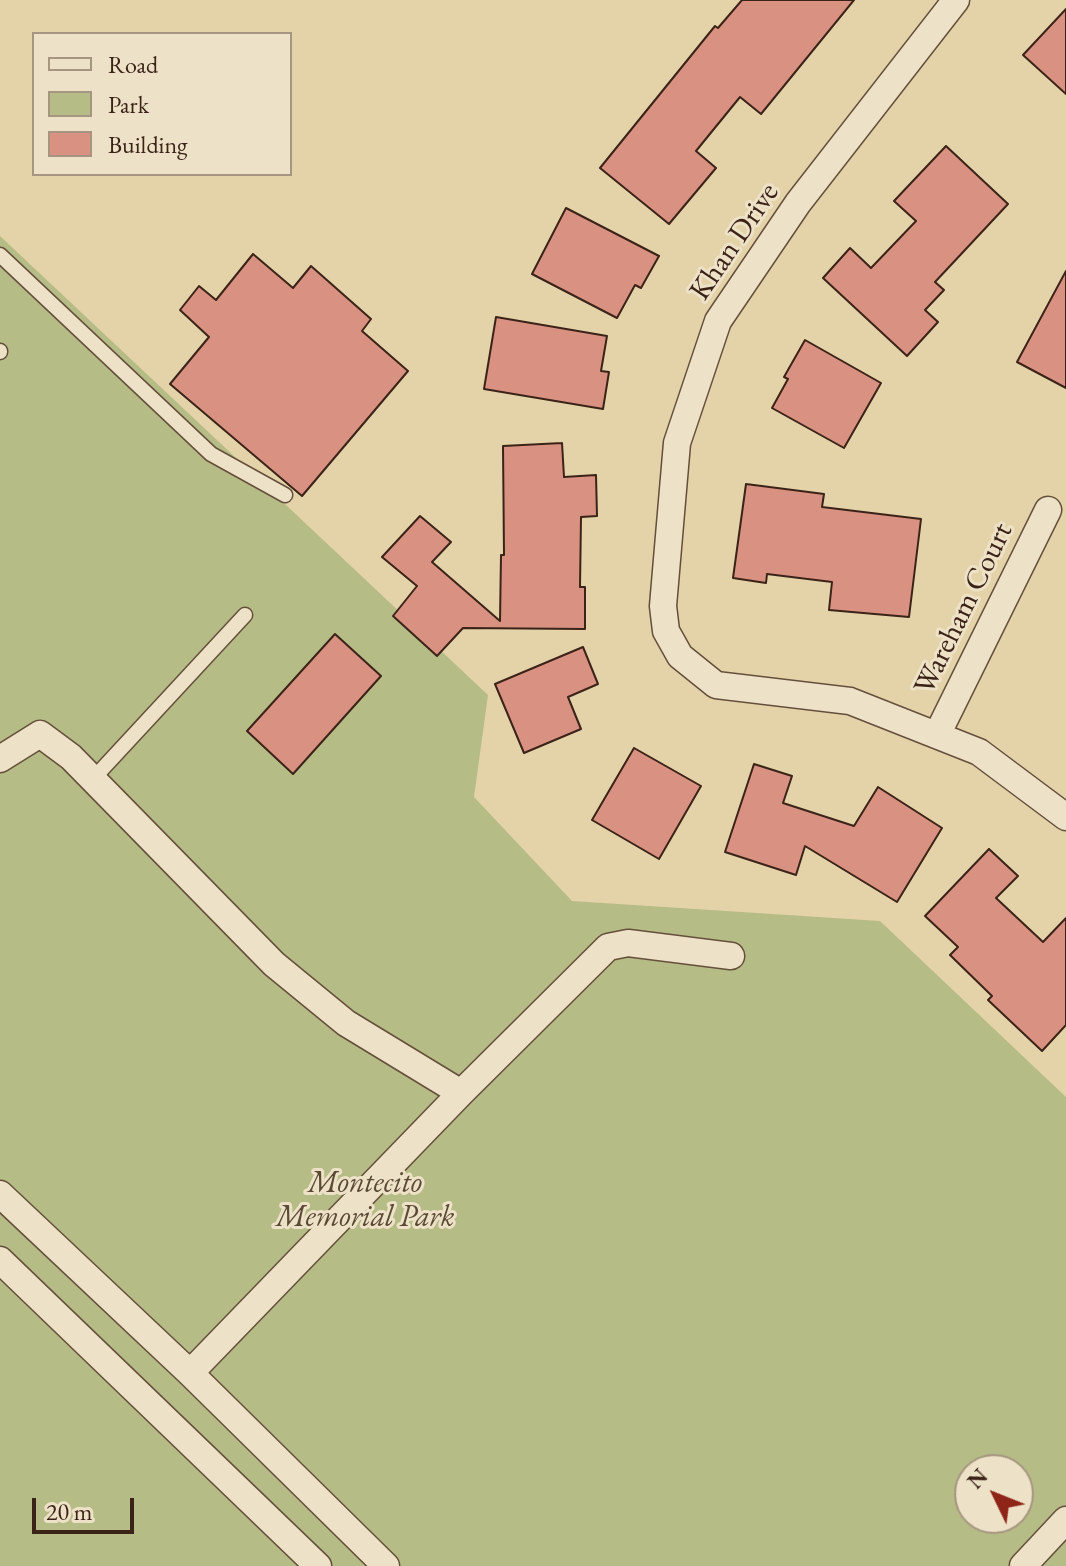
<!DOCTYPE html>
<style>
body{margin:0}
#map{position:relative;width:1066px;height:1566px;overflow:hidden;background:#e4d3a9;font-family:"EB Garamond",serif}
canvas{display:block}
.legend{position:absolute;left:32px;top:32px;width:260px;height:144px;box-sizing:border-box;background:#ede2c7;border:2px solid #a69681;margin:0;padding:10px 14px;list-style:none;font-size:24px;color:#3b2318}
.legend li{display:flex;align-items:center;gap:16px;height:40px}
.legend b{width:40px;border:2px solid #a69681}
.north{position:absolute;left:954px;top:1454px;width:80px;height:80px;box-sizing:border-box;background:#ede2c7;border:2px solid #a69681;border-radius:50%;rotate:313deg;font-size:22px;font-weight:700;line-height:32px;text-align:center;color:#3b2318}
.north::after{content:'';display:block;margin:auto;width:28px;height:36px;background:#8f2418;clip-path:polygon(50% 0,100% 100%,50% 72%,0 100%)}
.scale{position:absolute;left:32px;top:1498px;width:102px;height:36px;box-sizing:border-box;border:4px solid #3b2318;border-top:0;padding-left:10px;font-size:24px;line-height:28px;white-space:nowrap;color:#3b2318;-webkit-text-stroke:6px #ede2c7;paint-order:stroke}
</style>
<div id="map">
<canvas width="1066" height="1566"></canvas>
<ul class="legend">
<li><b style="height:10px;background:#ede2c7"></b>Road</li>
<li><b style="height:22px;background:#b6bc86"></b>Park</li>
<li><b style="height:22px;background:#d99182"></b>Building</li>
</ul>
<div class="north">N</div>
<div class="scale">20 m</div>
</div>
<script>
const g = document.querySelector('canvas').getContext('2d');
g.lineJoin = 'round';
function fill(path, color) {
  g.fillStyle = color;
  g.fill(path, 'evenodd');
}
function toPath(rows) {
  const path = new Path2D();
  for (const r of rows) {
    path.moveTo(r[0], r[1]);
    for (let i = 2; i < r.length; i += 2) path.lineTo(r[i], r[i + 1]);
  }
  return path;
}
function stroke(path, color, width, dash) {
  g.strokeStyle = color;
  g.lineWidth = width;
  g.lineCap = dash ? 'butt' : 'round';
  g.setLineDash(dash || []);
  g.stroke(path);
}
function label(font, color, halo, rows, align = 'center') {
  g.font = font + ' "EB Garamond",serif';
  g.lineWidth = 6;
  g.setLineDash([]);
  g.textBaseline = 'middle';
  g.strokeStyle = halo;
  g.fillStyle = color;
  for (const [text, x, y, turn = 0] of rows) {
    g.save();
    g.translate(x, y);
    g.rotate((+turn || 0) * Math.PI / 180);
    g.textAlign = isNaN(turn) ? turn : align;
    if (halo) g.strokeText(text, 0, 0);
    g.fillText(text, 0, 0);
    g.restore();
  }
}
fill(toPath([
 [0,236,488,695,474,797,572,901,880,921,1066,1097,1066,1566,0,1566],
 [970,1470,1018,1470,1018,1518,970,1518]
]), '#b6bc86');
const building = toPath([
 [742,0,854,0,761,114,740,97,696,151,716,168,669,224,600,168,715,26,718,28,742,0],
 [1066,9,1066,94,1023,55,1066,9],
 [946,146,1008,204,935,282,944,290,925,310,938,322,907,356,823,278,850,248,871,268,916,221,894,201,946,146],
 [566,208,659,256,641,288,635,285,617,318,532,274,566,208],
 [253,254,293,288,311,266,371,319,362,331,408,371,302,496,170,384,209,337,180,310,199,286,216,300,253,254],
 [1066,271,1066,388,1017,362,1066,271],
 [496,317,607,336,601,371,609,372,603,409,484,389,496,317],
 [805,340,881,383,844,448,772,408,788,379,784,377,805,340],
 [562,443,564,477,596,475,597,516,581,517,580,587,585,587,585,629,463,628,437,656,393,616,417,586,382,557,420,516,451,542,432,562,500,621,501,555,504,555,503,446,562,443],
 [746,484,824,494,822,507,921,519,909,617,829,610,832,582,767,574,766,583,733,578,746,484],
 [335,634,381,676,293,774,247,731,335,634],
 [583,647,598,684,568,697,581,729,524,753,495,684,583,647],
 [634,748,701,786,659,859,592,820,634,748],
 [754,764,792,776,783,803,854,826,878,787,942,828,897,902,805,846,796,875,725,852,754,764],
 [989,849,1018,876,996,898,1043,942,1066,918,1066,1025,1042,1051,988,1000,992,996,950,955,958,947,925,916,989,849]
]);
fill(building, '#d99182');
stroke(building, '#3b2318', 2);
const lane = toPath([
 [0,255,211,454,285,495],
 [0,351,0,352],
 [93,779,245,615]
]);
const street = toPath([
 [956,0,798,203,718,321,677,443,663,606,666,631,680,656,716,685,850,701,979,752,1066,817],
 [937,735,1048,510],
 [0,759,40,734,71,757,274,964,346,1023,461,1093],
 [0,1194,190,1373,386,1566],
 [0,1260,318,1566],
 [190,1373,461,1093,608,947,628,943,731,956],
 [1023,1566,1066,1520]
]);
stroke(lane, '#654f3c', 17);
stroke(street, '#654f3c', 29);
stroke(lane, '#ede2c7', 14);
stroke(street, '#ede2c7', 26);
label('30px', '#3b2318', '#ede2c7', [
 ["Khan Drive",735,242,-56],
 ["Wareham Court",964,609,-64]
]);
label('italic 30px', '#5a4934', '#ede2c7', [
 ["Montecito",365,1184],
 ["Memorial Park",365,1218]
]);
</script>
